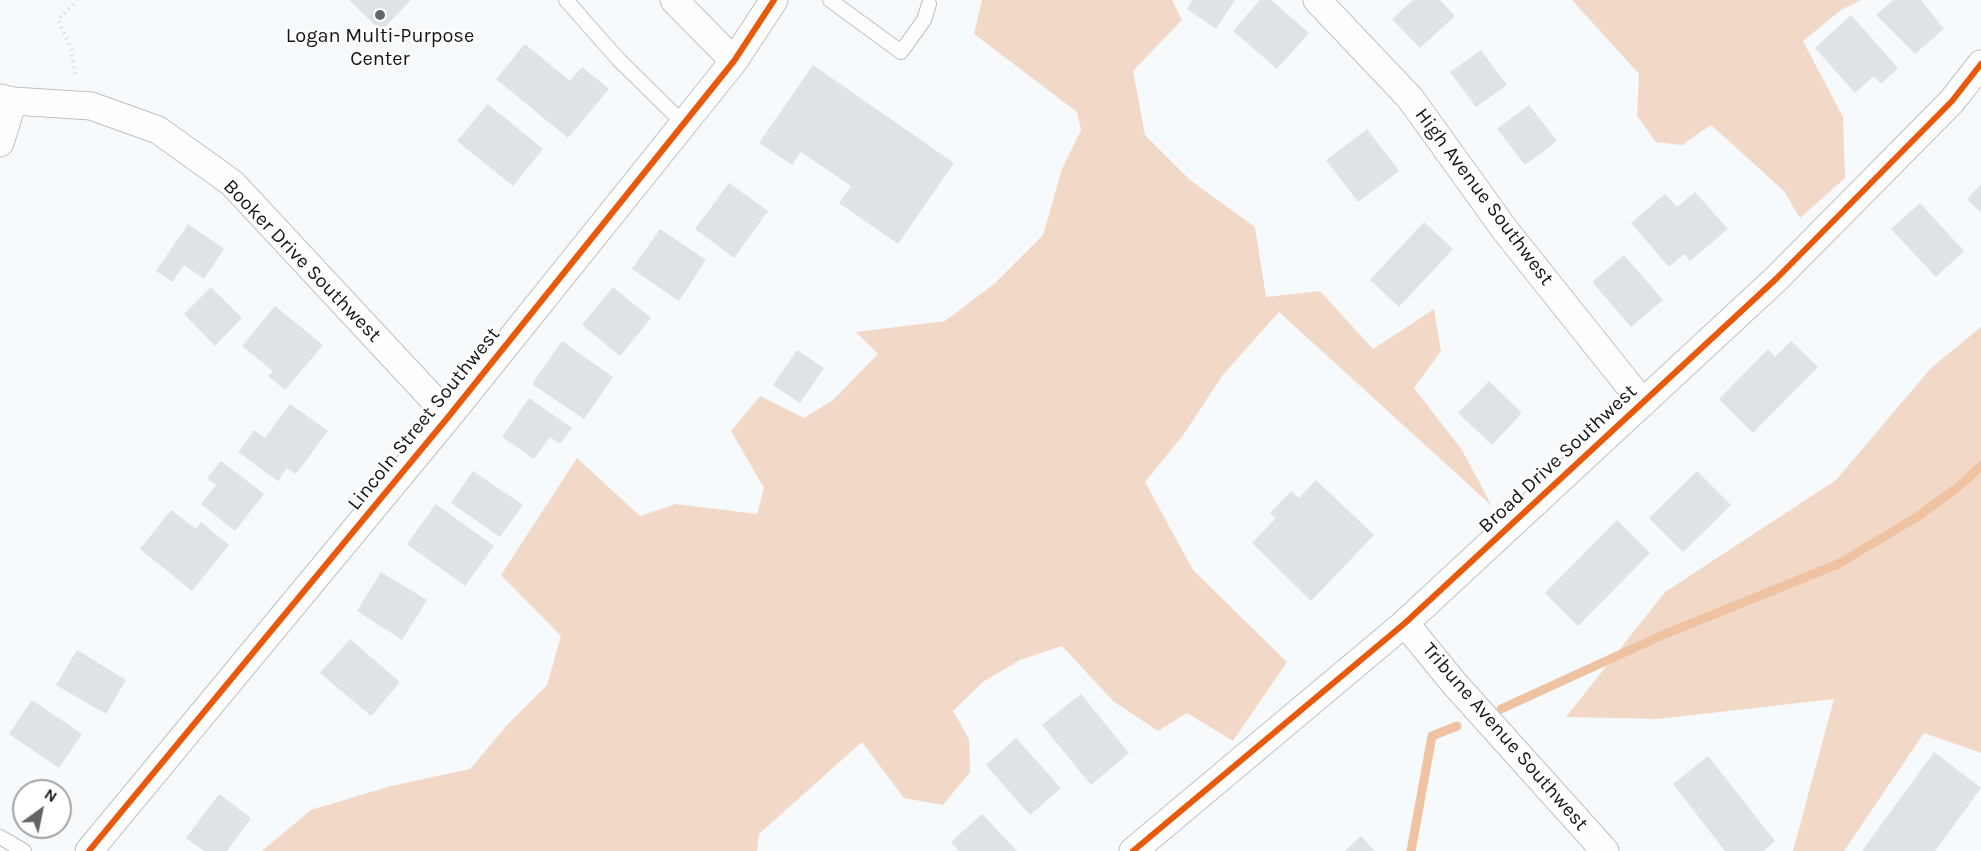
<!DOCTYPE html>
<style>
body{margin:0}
#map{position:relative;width:1981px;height:851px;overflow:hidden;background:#f7fafc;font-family:Karla,sans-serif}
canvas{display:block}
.north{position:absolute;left:12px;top:779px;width:60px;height:60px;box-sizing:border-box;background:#fff;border:2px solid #a1a2a3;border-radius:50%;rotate:33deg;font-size:16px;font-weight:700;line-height:24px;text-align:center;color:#131618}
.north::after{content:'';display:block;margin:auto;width:21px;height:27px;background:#636668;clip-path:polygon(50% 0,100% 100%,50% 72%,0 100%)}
</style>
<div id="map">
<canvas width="1981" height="851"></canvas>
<div class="north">N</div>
</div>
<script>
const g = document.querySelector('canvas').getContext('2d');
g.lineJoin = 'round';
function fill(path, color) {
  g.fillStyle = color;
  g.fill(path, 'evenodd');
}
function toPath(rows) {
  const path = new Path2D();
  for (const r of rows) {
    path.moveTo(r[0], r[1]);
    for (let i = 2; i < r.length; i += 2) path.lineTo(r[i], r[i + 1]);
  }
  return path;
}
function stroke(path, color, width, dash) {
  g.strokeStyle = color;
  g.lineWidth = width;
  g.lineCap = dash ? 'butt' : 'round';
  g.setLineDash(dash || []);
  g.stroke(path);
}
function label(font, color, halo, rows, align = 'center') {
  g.font = font + ' Karla,sans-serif';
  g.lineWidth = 4.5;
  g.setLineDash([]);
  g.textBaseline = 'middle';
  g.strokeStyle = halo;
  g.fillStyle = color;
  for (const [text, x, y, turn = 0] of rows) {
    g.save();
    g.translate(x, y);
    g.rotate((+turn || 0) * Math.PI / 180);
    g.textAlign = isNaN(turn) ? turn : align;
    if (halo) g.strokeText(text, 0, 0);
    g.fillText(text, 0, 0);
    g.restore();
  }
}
fill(toPath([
 [982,0,1172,0,1182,20,1133,71,1145,135,1190,180,1255,227,1266,297,1320,291,1373,349,1434,309,1441,351,1414,388,1462,450,1492,506,1279,312,1222,376,1184,434,1145,482,1193,570,1287,662,1233,741,1187,713,1158,731,1113,701,1062,646,1020,660,983,682,953,711,969,739,970,772,943,805,904,798,862,742,759,834,757,851,262,851,311,810,391,786,470,769,508,724,547,685,561,636,501,575,577,458,640,516,676,504,757,514,764,488,731,431,760,396,804,418,833,400,878,354,856,332,945,321,994,284,1043,235,1062,169,1081,130,1077,112,974,34],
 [1572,0,1861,0,1841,10,1803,41,1843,117,1845,178,1800,218,1784,191,1711,125,1682,145,1656,142,1637,116,1639,74],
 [1981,327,1981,753,1924,733,1844,851,1793,851,1834,699,1658,719,1566,717,1665,592,1836,480,1931,368]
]), '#f2d9c7');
stroke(toPath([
 [1501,709,1665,634,1838,564,1917,517,1958,487,1981,466],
 [1411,851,1432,736,1457,726]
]), '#efc3a1', 9);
fill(toPath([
 [349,0,411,0,381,31],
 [1193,0,1235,0,1216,29,1187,9],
 [1260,0,1271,0,1309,33,1277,69,1233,31],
 [1413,0,1440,0,1455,16,1420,48,1392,19],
 [1893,0,1921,0,1944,29,1915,54,1876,15],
 [1851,15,1898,68,1881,84,1874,76,1855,93,1815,48],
 [525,44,570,81,582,67,609,89,568,138,496,79],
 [1481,50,1507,85,1476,107,1450,72],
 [813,65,954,163,898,244,839,203,851,186,801,152,792,165,759,143],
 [488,104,543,149,513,186,457,141],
 [1529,105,1557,141,1525,165,1497,129],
 [1367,129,1399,171,1358,202,1326,160],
 [729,183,768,211,734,258,695,229],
 [1981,184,1981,213,1967,199],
 [1695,192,1728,229,1690,261,1684,254,1669,267,1631,223,1665,194,1677,207],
 [1920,203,1964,251,1936,277,1891,229],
 [1424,222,1453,249,1399,307,1370,280],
 [188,224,224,249,204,279,184,265,172,282,156,271],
 [660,229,706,260,679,301,632,269],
 [1624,255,1663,300,1631,327,1592,282],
 [211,287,242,318,215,346,184,314],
 [613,287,651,318,620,356,582,325],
 [275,306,323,345,285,390,268,376,273,371,242,346],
 [562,341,613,377,584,419,532,384],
 [1791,341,1818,367,1753,433,1719,399,1768,349,1775,357],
 [797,350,824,368,800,403,773,385],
 [1489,381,1522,413,1492,445,1458,413],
 [529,398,572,428,560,444,550,437,534,459,502,437],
 [290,404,328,431,296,474,287,468,278,481,238,452,254,430,265,438],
 [221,461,264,494,235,531,201,504,216,485,207,478],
 [473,471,523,505,500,537,451,503],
 [1697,471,1731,505,1683,552,1649,518],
 [1316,480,1374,535,1311,601,1252,543,1276,518,1270,513,1291,491,1299,498],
 [436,504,494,546,465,586,407,544],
 [171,510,196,529,201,522,229,545,192,591,140,549],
 [1617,520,1650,553,1578,626,1545,593],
 [381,572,427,600,402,640,357,611],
 [350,639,400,682,371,716,320,673],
 [77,650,126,680,106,714,56,685],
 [1081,694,1129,753,1091,785,1042,725],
 [32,700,82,734,59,768,9,734],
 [1016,738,1061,788,1030,815,986,765],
 [1934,752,1981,788,1935,851,1862,851],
 [1708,756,1775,841,1763,851,1725,851,1673,784],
 [219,794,251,818,227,851,204,851,186,838],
 [982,814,1017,851,959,851,951,842],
 [1361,836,1375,851,1345,851]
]), '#dde3e7');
const lane = toPath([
 [566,0,618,59,684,124],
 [830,0,901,52,924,20,929,4],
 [0,837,24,851]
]);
const street = toPath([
 [674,0,734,61],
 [1317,0,1410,98,1505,230,1643,403],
 [0,98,13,101,91,106,158,130,232,183,449,416],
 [0,143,13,101],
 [1405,623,1453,682,1605,851],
 [89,851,449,416,734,61,774,0],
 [1133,851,1405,623,1776,279,1952,101,1981,64]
]);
stroke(lane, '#bec1c3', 16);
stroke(street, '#bec1c3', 29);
stroke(toPath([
 [75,74,71,48,58,20,77,0]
]), '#dcdddd', 4, [1.5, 4.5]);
stroke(lane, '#fefeff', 14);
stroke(street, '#fefeff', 27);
stroke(toPath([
 [89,851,449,416,734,61,774,0],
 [1133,851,1405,623,1776,279,1952,101,1981,64]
]), '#e8590c', 6);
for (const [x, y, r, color] of [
 [380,15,6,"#636668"]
]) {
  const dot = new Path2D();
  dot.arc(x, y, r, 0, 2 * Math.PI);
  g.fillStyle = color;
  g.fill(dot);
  stroke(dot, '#fff', 2);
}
label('20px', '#131618', '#fff', [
 ["Logan Multi-Purpose",380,36],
 ["Center",380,59]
]);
label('20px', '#131618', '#fff', [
 ["High Avenue Southwest",1484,197,53],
 ["Booker Drive Southwest",302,261,46],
 ["Lincoln Street Southwest",424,419,-51],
 ["Broad Drive Southwest",1558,459,-43],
 ["Tribune Avenue Southwest",1505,737,49]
]);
</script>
